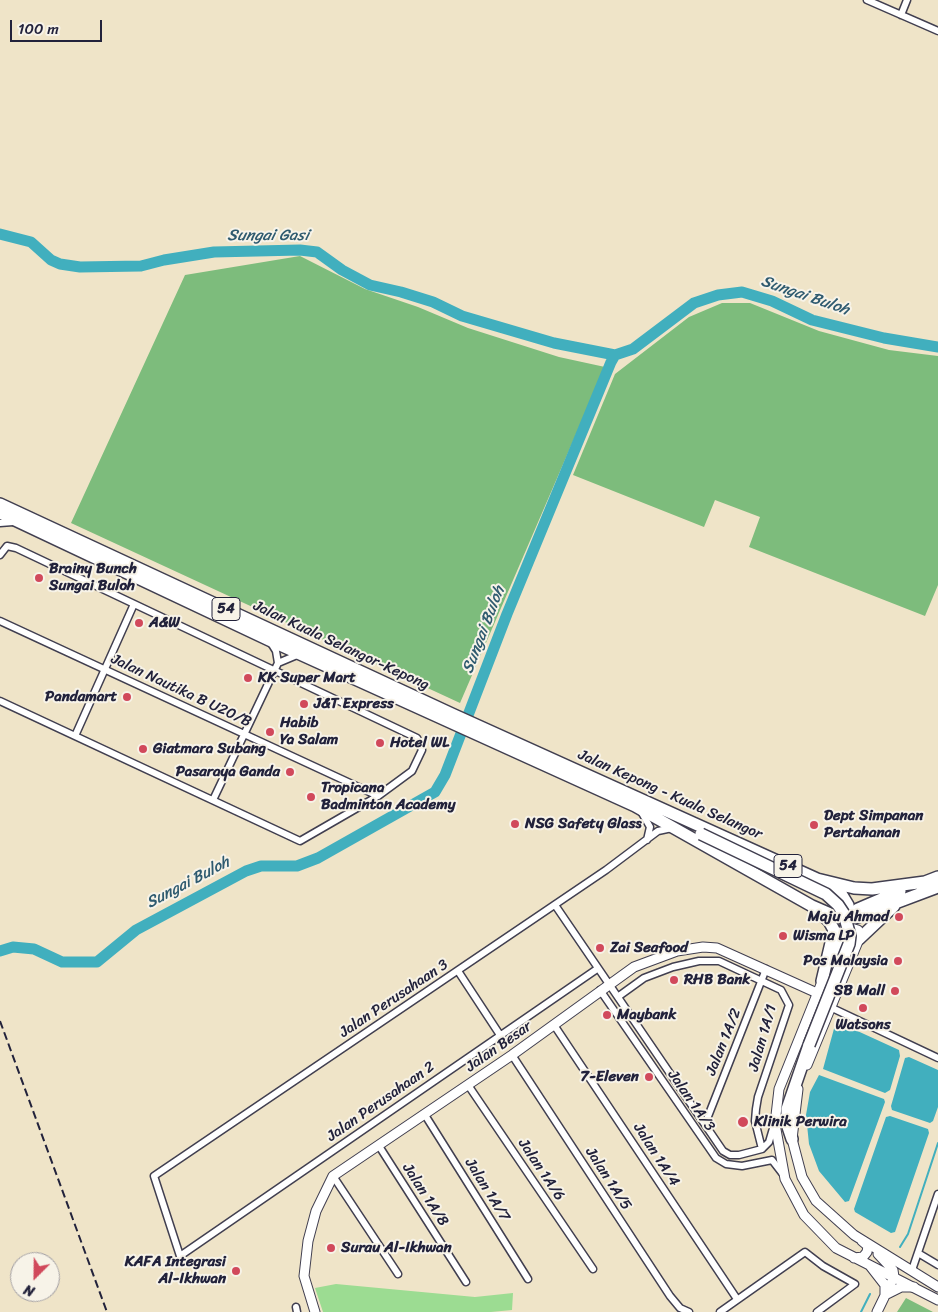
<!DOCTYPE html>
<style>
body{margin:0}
#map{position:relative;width:938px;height:1312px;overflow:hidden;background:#efe4c8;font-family:Sriracha,sans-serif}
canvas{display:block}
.north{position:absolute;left:10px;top:1252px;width:50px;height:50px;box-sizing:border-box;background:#f7f3e8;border:1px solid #a29fa3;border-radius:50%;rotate:203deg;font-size:14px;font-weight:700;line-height:20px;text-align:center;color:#22223b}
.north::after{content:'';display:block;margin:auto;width:18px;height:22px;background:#d1495b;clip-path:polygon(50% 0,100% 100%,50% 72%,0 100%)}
.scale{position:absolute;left:10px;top:20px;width:92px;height:22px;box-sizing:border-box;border:2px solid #22223b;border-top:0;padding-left:6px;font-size:15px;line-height:18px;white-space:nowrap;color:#22223b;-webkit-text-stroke:4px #f7f3e8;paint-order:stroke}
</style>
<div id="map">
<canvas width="938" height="1312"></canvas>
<div class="north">N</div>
<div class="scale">100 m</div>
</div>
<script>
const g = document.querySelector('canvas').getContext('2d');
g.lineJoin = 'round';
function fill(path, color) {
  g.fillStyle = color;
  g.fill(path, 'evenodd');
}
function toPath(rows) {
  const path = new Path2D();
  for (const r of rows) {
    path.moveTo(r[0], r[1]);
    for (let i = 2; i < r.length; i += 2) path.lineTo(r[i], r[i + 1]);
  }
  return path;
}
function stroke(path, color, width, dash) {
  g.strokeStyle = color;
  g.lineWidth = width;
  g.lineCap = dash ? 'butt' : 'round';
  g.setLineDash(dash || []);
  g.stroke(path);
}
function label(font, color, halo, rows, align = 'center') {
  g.font = font + ' Sriracha,sans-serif';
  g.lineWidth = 4;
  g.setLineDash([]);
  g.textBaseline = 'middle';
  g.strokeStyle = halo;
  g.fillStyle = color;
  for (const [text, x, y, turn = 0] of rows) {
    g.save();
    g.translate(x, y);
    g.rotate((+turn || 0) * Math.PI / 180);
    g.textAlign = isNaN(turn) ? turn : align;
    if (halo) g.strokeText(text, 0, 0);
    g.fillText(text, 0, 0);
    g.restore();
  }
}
fill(toPath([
 [336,1284,475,1297,513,1293,512,1310,491,1312,323,1312,315,1288]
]), '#9cdc92');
fill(toPath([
 [300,256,365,289,418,307,468,328,559,357,605,367,460,703,71,523,185,275],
 [722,303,750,303,819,331,889,350,938,356,938,585,925,616,749,547,760,517,715,500,704,527,573,475,615,374,689,317],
 [906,1298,933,1312,897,1312]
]), '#7dbc7c');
fill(toPath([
 [840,1023,899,1050,900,1056,890,1090,885,1093,823,1069,835,1025],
 [909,1057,938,1070,938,1107,933,1121,930,1123,892,1110,891,1106,905,1058],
 [819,1075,884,1099,885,1102,849,1201,845,1202,819,1171,809,1144,806,1115,810,1092],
 [890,1116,928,1129,929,1133,895,1232,891,1233,855,1212,854,1209,886,1117]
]), '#41afbe');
stroke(toPath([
 [900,1247,908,1234,938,1143],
 [861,1312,870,1294]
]), '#41afbe', 2);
stroke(toPath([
 [0,234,31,242,51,260,60,264,80,267,141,266,164,260,214,252,300,250,317,252,342,270,370,285,401,292,433,302,462,316,554,343,615,355],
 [0,951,13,947,34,949,62,962,97,962,136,930,246,871,261,866,297,866,318,858,435,792,445,775,507,614,611,362,615,355,633,349,694,303,718,295,742,292,772,301,812,320,884,338,938,347]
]), '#41afbe', 11);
const minor = toPath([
 [867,0,938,31],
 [901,15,907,0],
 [0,523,13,522],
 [0,555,7,546,16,548,417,738,422,750,412,771,378,796,300,841,0,701],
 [0,621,378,796],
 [278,663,297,655],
 [75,736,134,604],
 [213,800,278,663,276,651,271,643],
 [642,813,650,827,647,840],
 [555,905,723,1151,730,1155,739,1155,762,1149,769,1142,774,1125],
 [597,969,180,1256,154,1176,606,870,658,831,672,828],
 [458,971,500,1035],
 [600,990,716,1158,726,1164,742,1166,772,1160,782,1173],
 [619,996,644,978,673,967,699,961,719,961,781,990,789,1005,758,1097,756,1109,755,1121,762,1149],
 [830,1007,938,1058],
 [554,1025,737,1299],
 [512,1055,670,1296,680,1308,689,1312],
 [468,1085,593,1269],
 [425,1115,528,1279],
 [705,1124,766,969],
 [379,1146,466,1282],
 [333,1176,398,1274],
 [918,1253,938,1265],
 [912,1270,938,1194],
 [296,1307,297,1312],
 [720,1312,805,1252,823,1266,855,1284,817,1312]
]);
const tertiary = toPath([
 [871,1267,885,1285,885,1295],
 [887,1294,901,1287,914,1287],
 [315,1312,304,1276,308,1241,316,1211,333,1176,512,1055,634,967,677,951,703,947,717,948,817,993],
 [877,1312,894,1277]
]);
const secondary = toPath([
 [824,977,779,1089,775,1124,785,1179,804,1215,836,1248,938,1300],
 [807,1065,859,939,858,930,851,928,845,932,831,960],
 [798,1089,792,1139,802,1177,816,1201,854,1235,938,1287],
 [878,1254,893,1270,894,1277],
 [854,1258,863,1257,867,1252,868,1246,862,1241]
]);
const trunk = toPath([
 [0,504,452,714,817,879,854,888,872,889,925,882,938,877],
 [0,513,269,640,635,806,812,906,835,916,850,918,858,917,938,887],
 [828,885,842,895,848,905,843,913,836,916],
 [819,912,829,921,834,930,822,981],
 [859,939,894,906],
 [840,940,850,918,858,909,900,891],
 [792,1139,787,1124,787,1109,809,1045]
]);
stroke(minor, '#413f50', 9);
stroke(tertiary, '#413f50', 11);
stroke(secondary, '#413f50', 11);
stroke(trunk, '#413f50', 14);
stroke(minor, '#fff', 6);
stroke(tertiary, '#fff', 9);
stroke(secondary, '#fff', 9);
stroke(trunk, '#fff', 11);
stroke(toPath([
 [0,1021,107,1312]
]), '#22223b', 2, [8, 4]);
const trunkBridge = toPath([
 [701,834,826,894,838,905,844,914,850,936,849,944,809,1045]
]);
stroke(trunkBridge, '#413f50', 14, []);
stroke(trunkBridge, '#fff', 11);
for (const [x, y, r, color] of [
 [39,578,5,"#d1495b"],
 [139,623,5,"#d1495b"],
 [248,678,5,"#d1495b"],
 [127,697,5,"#d1495b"],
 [304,704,5,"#d1495b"],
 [270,732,5,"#d1495b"],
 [380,743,5,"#d1495b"],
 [143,749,5,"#d1495b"],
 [290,772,5,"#d1495b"],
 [311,797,5,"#d1495b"],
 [515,824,5,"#d1495b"],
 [814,825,5,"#d1495b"],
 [899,917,5,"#d1495b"],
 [783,936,5,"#d1495b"],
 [600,948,5,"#d1495b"],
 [898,961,5,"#d1495b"],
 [674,980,5,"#d1495b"],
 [895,991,5,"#d1495b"],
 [863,1008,5,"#d1495b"],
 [607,1015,5,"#d1495b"],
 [649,1077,5,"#d1495b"],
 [743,1122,6,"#d1495b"],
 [331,1248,5,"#d1495b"],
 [236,1271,5,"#d1495b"]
]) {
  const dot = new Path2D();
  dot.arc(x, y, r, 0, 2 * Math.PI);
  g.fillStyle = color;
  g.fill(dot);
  stroke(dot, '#f7f3e8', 2);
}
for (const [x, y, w] of [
 [226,609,28],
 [788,866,28]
]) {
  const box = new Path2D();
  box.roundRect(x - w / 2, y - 11.5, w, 23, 4);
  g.fillStyle = '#f7f3e8';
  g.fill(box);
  stroke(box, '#22223b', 1);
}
label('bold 14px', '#22223b', null, [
 ["54",226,609],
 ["54",788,866]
]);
label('bold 15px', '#22223b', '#f7f3e8', [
 ["Brainy Bunch",49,569],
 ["Sungai Buloh",49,586],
 ["A&W",149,623],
 ["KK Super Mart",258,678],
 ["Pandamart",117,697,"right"],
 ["J&T Express",314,704],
 ["Habib",280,723],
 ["Ya Salam",280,740],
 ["Hotel WL",390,743],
 ["Giatmara Subang",153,749],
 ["Pasaraya Ganda",280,772,"right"],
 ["Tropicana",321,788],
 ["Badminton Academy",321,805],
 ["Dept Simpanan",824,816],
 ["Pertahanan",824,833],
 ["NSG Safety Glass",525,824],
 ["Maju Ahmad",889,917,"right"],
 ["Wisma LP",793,936],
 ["Zai Seafood",610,948],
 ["Pos Malaysia",888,961,"right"],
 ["RHB Bank",684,980],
 ["SB Mall",885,991,"right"],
 ["Maybank",617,1015],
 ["Watsons",863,1025,"center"],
 ["7-Eleven",639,1077,"right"],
 ["Klinik Perwira",754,1122],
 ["Surau Al-Ikhwan",341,1248],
 ["KAFA Integrasi",226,1262,"right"],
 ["Al-Ikhwan",226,1279,"right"]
], 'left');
label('15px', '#22223b', '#f7f3e8', [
 ["Jalan Kuala Selangor-Kepong",341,646,25],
 ["Jalan Nautika B U20/B",181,691,25],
 ["Jalan Kepong - Kuala Selangor",670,795,24],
 ["Jalan Perusahaan 3",394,999,-34],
 ["Jalan 1A/1",763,1038,-74],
 ["Jalan 1A/2",724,1042,-68],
 ["Jalan Besar",499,1047,-35],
 ["Jalan 1A/3",691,1101,55],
 ["Jalan Perusahaan 2",381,1102,-35],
 ["Jalan 1A/4",656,1155,57],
 ["Jalan 1A/6",541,1170,56],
 ["Jalan 1A/5",608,1179,57],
 ["Jalan 1A/7",487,1190,58],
 ["Jalan 1A/8",425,1195,57]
]);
label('italic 16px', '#2e5a6f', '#f7f3e8', [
 ["Sungai Gasi",268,236],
 ["Sungai Buloh",805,296,19],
 ["Sungai Buloh",484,630,-69],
 ["Sungai Buloh",188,883,-28]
]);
</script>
